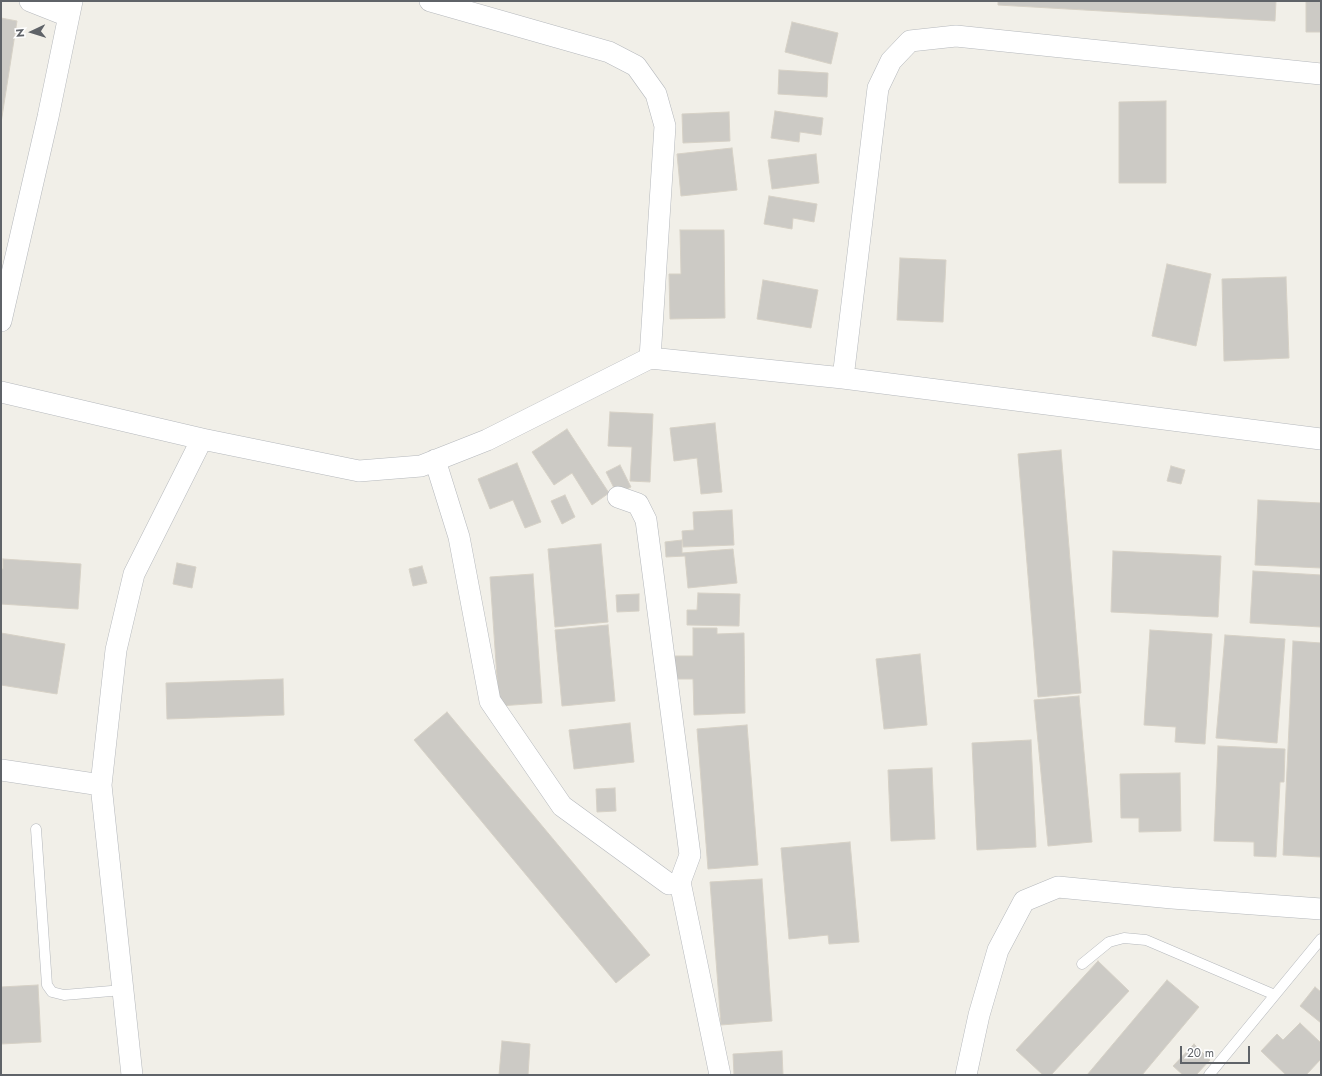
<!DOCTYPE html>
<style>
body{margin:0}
#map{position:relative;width:1322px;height:1076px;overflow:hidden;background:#f1efe8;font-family:Jost,sans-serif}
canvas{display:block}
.frame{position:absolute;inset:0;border:2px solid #5f6368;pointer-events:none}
.north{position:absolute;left:12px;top:12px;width:40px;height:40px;-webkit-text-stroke:3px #fff;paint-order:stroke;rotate:266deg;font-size:11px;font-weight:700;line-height:16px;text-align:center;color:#5f6368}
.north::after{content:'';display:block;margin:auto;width:14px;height:18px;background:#5f6368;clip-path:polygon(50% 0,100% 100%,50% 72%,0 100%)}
.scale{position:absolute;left:1180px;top:1046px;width:70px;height:18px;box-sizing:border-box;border:2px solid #5f6368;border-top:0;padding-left:5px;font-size:12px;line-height:14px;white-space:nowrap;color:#5f6368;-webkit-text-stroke:3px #fff;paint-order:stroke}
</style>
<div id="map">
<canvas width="1322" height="1076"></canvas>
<div class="frame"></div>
<div class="north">N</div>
<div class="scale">20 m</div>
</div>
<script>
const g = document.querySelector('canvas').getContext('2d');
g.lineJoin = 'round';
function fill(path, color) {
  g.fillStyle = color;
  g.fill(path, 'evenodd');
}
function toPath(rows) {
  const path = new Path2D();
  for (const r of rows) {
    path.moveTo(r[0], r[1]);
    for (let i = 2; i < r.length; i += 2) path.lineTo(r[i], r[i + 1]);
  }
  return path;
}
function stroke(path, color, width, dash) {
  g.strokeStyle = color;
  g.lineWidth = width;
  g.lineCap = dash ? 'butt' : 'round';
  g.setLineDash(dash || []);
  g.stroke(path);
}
const building = toPath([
 [998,1,1276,1,1275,21,998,5,998,1],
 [1306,1,1321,1,1321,32,1306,32,1306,1],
 [1,18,17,21,1,123,1,18],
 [792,22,838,33,831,64,785,52,792,22],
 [779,70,828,73,827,97,778,94,779,70],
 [1166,101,1166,183,1119,183,1119,102,1166,101],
 [775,111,823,118,821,135,800,132,799,142,771,138,775,111],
 [729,112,730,141,683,143,682,114,729,112],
 [732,148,737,190,681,196,677,154,732,148],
 [816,154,819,183,772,189,768,160,816,154],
 [769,196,817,204,814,222,793,218,792,229,764,224,769,196],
 [680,230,724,230,725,318,670,319,669,274,681,274,680,230],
 [900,258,946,260,943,322,897,320,900,258],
 [1167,264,1211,274,1196,346,1152,336,1167,264],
 [1286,277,1289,358,1224,361,1222,279,1286,277],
 [763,280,818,290,811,328,757,319,763,280],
 [610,412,653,414,650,482,630,481,632,447,608,446,610,412],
 [715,423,722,492,701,494,697,458,674,461,670,428,715,423],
 [567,429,609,493,592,505,572,473,554,485,532,452,567,429],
 [1061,450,1081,693,1038,697,1018,454,1061,450],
 [517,463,541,522,525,528,513,500,490,509,478,479,517,463],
 [620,465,631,487,617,494,606,472,620,465],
 [1171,466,1185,470,1181,484,1167,481,1171,466],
 [565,495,575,517,562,524,551,501,565,495],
 [1258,500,1321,503,1321,568,1255,565,1258,500],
 [732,510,734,545,683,547,682,531,694,530,693,512,732,510],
 [682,540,682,553,733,549,737,583,688,588,685,556,666,557,665,542,682,540],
 [601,544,608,622,555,627,548,549,601,544],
 [1113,551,1221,556,1218,617,1111,612,1113,551],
 [3,559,81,564,78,609,1,604,1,569,3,569,3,559],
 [177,563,196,567,192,588,173,584,177,563],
 [422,566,427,583,413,586,409,569,422,566],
 [1253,571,1321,575,1321,627,1250,623,1253,571],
 [533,574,542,703,499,706,490,577,533,574],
 [698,593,740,594,739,626,687,625,687,610,697,610,698,593],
 [639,594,639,611,617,612,616,595,639,594],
 [608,625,615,701,562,706,555,630,608,625],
 [693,628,717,628,717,634,744,633,745,713,694,715,693,679,675,679,674,656,693,656,693,628],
 [1150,630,1212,634,1205,744,1175,742,1176,727,1144,725,1150,630],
 [1,633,65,644,57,694,1,685,1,633],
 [1225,635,1285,639,1277,743,1216,738,1225,635],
 [1293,641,1321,643,1321,857,1283,855,1293,641],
 [920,654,927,725,884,729,876,659,920,654],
 [283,679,284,715,167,719,166,683,283,679],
 [1079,696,1092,842,1048,846,1034,700,1079,696],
 [447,712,650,955,616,983,414,740,447,712],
 [630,723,634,762,574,769,569,730,630,723],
 [747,725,758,865,708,869,697,729,747,725],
 [1031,740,1036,847,977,850,972,743,1031,740],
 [1218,746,1285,749,1284,782,1280,782,1276,857,1254,856,1254,842,1214,841,1218,746],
 [932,768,935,839,891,841,888,770,932,768],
 [1180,773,1181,831,1139,832,1139,818,1121,818,1120,774,1180,773],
 [615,788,616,811,597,812,596,789,615,788],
 [850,842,859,942,829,944,828,935,789,939,781,848,850,842],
 [762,879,772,1021,721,1025,710,882,762,879],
 [1098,961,1129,991,1051,1075,1043,1075,1016,1050,1098,961],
 [1167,980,1199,1007,1142,1075,1087,1075,1167,980],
 [38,985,41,1042,1,1044,1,987,38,985],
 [1315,987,1321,992,1321,1023,1300,1006,1315,987],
 [1300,1023,1321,1043,1321,1059,1306,1075,1286,1075,1261,1051,1277,1034,1283,1040,1300,1023],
 [502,1041,530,1044,528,1075,499,1075,502,1041],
 [1194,1044,1210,1060,1196,1075,1183,1075,1173,1066,1194,1044],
 [782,1051,783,1075,734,1075,733,1054,782,1051]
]);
fill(building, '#cccac5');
stroke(building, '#d6d1c6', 1);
const service = toPath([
 [36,829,47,985,52,992,64,995,123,990],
 [1082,964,1109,942,1124,938,1146,940,1275,995],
 [1209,1075,1321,939]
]);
const minor = toPath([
 [30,1,68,16],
 [430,1,609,52,636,66,656,94,665,126,650,358],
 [1,321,48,117,72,1],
 [843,378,878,88,891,61,910,41,956,36,1321,74],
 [1,392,202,439,359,471,421,466,487,440,650,358,843,378,1321,439],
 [435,460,459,537,490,701,562,806,669,884,680,882,690,855,646,520,638,504,618,497],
 [1,770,101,785],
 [680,882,720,1075],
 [132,1075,101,785,116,650,134,574,202,439],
 [966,1075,979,1015,998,950,1024,901,1058,887,1172,898,1321,909]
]);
stroke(service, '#b5b8bc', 11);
stroke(minor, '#b5b8bc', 22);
stroke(service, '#fff', 10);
stroke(minor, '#fff', 21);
</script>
